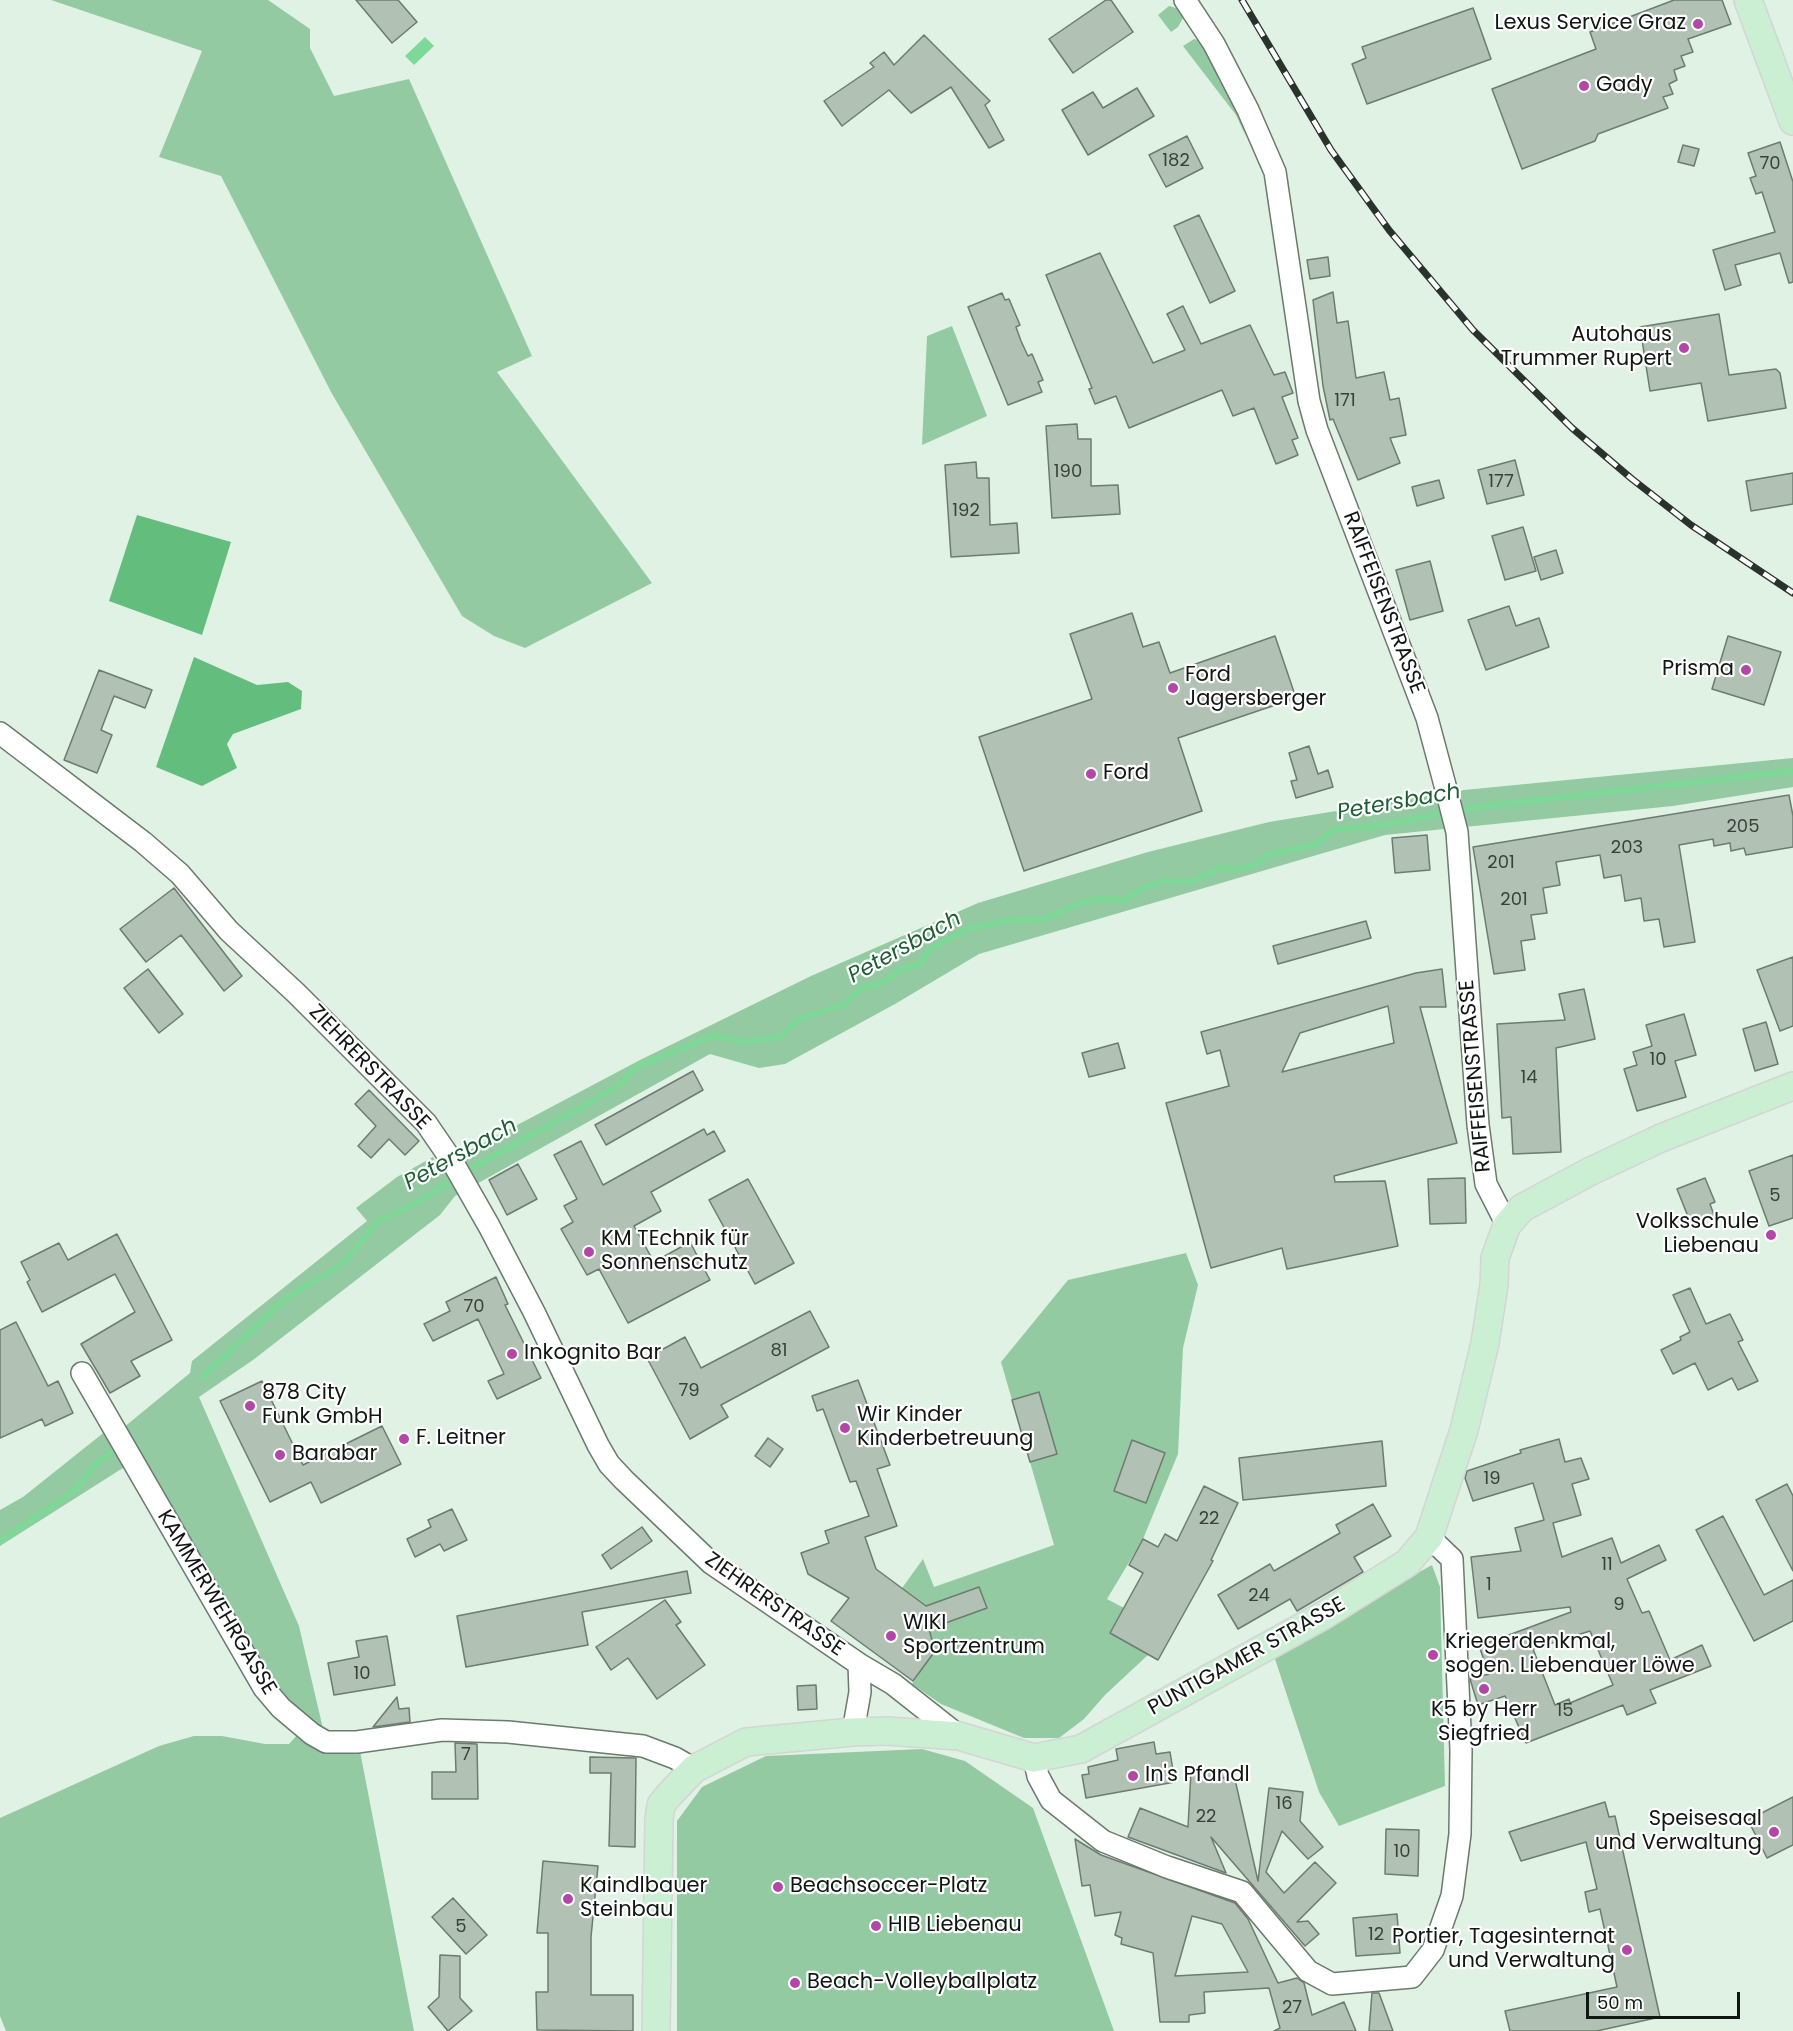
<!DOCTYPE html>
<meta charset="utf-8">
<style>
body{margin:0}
#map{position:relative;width:1793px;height:2031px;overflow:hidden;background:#e0f2e4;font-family:Poppins,sans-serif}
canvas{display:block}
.scale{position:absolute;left:1586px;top:1992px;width:154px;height:27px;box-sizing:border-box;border:3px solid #101612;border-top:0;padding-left:8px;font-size:18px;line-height:21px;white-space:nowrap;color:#101612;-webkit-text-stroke:4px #fff;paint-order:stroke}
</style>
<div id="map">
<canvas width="1793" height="2031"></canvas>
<div class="scale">50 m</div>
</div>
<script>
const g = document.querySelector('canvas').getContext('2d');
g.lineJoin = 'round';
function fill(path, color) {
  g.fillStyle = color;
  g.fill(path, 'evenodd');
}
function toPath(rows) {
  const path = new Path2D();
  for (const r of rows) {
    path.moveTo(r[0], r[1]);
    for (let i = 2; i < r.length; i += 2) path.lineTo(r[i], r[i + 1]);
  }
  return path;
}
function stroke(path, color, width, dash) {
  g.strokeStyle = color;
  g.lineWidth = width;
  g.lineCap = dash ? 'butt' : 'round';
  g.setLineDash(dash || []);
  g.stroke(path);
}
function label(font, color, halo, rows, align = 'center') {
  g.font = font + ' Poppins,sans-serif';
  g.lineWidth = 4.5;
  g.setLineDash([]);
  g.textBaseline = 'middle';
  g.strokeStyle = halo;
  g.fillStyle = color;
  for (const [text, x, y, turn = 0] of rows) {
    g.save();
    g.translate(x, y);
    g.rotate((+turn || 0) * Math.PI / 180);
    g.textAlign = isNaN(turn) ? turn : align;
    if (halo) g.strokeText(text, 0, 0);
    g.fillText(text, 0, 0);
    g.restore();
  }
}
fill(toPath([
 [51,0,268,0,310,29,310,48,334,96,409,79,532,356,497,372,652,583,525,648,494,636,462,616,331,392,221,176,159,157,202,51],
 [1169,6,1180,9,1183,18,1178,27,1171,32,1158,15],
 [1194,39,1199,40,1227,87,1247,139,1236,115,1183,46],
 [952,326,987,416,922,445,927,336],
 [1793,758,1793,787,1673,806,1385,835,979,954,895,1004,785,1064,759,1068,710,1054,455,1196,440,1215,253,1360,199,1397,299,1626,324,1733,271,1689,123,1428,190,1373,192,1361,367,1221,356,1208,397,1177,433,1157,438,1167,640,1060,811,976,978,903,1148,852,1269,822,1464,790],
 [1186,1253,1198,1285,1183,1348,1178,1454,1143,1539,1107,1599,1124,1608,1110,1633,1149,1654,1105,1695,1084,1719,1059,1738,1024,1738,941,1704,912,1684,935,1650,922,1603,902,1588,923,1559,934,1587,1054,1545,1030,1462,1057,1454,1038,1392,1012,1400,1001,1362,1068,1280],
 [107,1430,126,1466,0,1546,0,1510,23,1497],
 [1432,1565,1440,1587,1445,1786,1339,1826,1319,1792,1273,1653],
 [299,1733,359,1746,414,2031,6,2031,0,2016,0,1818,159,1746,194,1736,222,1736,265,1744,289,1744],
 [922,1749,965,1761,1033,1808,1114,2031,677,2031,677,1821,702,1787,766,1756]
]), '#94caa1');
fill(toPath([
 [137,515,231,542,202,635,109,601],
 [194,657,257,685,288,682,302,691,301,709,233,734,227,744,237,768,202,786,156,767]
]), '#63bd7d');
fill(toPath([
 [425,37,434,46,414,65,405,56]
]), '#7ed998');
stroke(toPath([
 [203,1377,284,1300,344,1263,376,1223,422,1200,476,1166,616,1088,638,1066,713,1036,746,1042,780,1037,799,1019,844,1005,861,989,884,982,902,969,921,964,930,949,966,930,1005,921,1044,919,1083,902,1099,899,1123,900,1146,887,1163,881,1191,882,1220,868,1239,869,1252,866,1268,855,1317,844,1335,829,1372,827,1486,806,1793,771],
 [0,1541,73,1492,97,1463,114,1451]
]), '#7ed998', 6);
const building = toPath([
 [356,0,398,0,417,22,392,43,356,0],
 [1106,0,1111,0,1133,32,1073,73,1049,39,1106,0],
 [1674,0,1722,0,1731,24,1688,39,1693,52,1681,56,1685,66,1674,70,1677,80,1669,84,1673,94,1663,97,1668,108,1598,134,1595,141,1522,169,1492,89,1596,49,1590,32,1674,0],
 [1473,8,1491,59,1367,104,1352,64,1366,58,1362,47,1473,8],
 [924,35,990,101,985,105,1004,140,989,148,951,87,911,113,889,90,842,126,824,101,874,67,870,63,884,52,894,65,924,35],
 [1137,88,1154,116,1088,155,1062,110,1093,92,1103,108,1137,88],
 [1187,136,1203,168,1166,187,1149,155,1187,136],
 [1780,142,1793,182,1793,282,1789,283,1780,253,1735,265,1741,285,1725,290,1713,250,1775,232,1762,192,1756,194,1750,178,1756,176,1748,153,1780,142],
 [1683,145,1699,149,1694,166,1678,162,1683,145],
 [1199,215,1235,291,1210,303,1174,226,1199,215],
 [1100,253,1153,363,1185,350,1167,314,1183,306,1201,344,1250,325,1274,375,1285,372,1293,393,1282,397,1298,438,1292,440,1298,455,1276,464,1254,408,1233,416,1222,390,1129,428,1116,396,1095,404,1089,389,1092,388,1046,275,1100,253],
 [1328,257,1330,276,1310,279,1307,260,1328,257],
 [1333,292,1337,323,1348,321,1356,378,1384,372,1390,400,1399,398,1406,435,1390,438,1400,463,1358,480,1333,419,1330,420,1323,386,1313,300,1333,292],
 [1002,293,1005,300,1009,299,1020,325,1016,327,1021,341,1028,356,1032,354,1043,380,1038,382,1042,392,1008,405,968,307,1002,293],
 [1719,314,1729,375,1776,369,1780,373,1786,408,1708,421,1701,383,1650,391,1640,327,1719,314],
 [1077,424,1078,439,1091,439,1091,486,1118,485,1120,514,1052,518,1046,426,1077,424],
 [1515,460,1524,495,1487,504,1478,470,1515,460],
 [976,462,977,478,989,478,990,525,1017,523,1019,553,951,557,945,465,976,462],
 [1793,473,1793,504,1751,511,1746,481,1793,473],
 [1439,480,1444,498,1417,506,1412,487,1439,480],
 [1523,527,1536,571,1505,580,1492,536,1523,527],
 [1556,550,1563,573,1541,580,1534,557,1556,550],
 [1430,561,1443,611,1410,620,1396,570,1430,561],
 [1509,606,1516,626,1539,618,1549,647,1486,670,1468,620,1509,606],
 [1132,613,1143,647,1159,642,1170,673,1275,636,1296,698,1178,738,1202,811,1024,871,979,737,1092,699,1070,634,1132,613],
 [1728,636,1781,652,1764,705,1712,689,1728,636],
 [99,670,152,690,145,708,114,696,101,730,112,735,97,773,64,760,99,670],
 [1309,746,1318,774,1328,770,1333,787,1296,798,1291,781,1297,780,1289,753,1309,746],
 [1789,795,1793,816,1793,847,1746,855,1744,848,1731,851,1730,843,1714,846,1713,839,1679,845,1695,942,1664,947,1659,919,1644,921,1641,898,1625,901,1621,875,1604,878,1600,855,1556,862,1560,885,1543,888,1547,913,1531,915,1535,939,1521,941,1525,970,1494,974,1473,847,1789,795],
 [1427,835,1430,870,1395,873,1392,838,1427,835],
 [174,888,242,976,224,991,181,935,146,962,120,929,174,888],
 [1366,921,1371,938,1278,964,1273,946,1366,921],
 [1793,957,1793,1026,1780,1031,1757,970,1793,957],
 [148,969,183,1014,159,1033,124,988,148,969],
 [1442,969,1446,1007,1420,1007,1457,1143,1334,1176,1335,1182,1385,1181,1398,1246,1287,1269,1282,1248,1211,1268,1166,1103,1229,1086,1220,1050,1207,1054,1201,1032,1416,973,1442,969],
 [1388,1006,1394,1043,1282,1072,1300,1033,1388,1006],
 [1584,989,1595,1039,1556,1048,1561,1152,1513,1154,1511,1117,1502,1118,1497,1024,1565,1020,1559,994,1584,989],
 [1684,1014,1696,1055,1675,1061,1686,1097,1637,1111,1624,1069,1637,1065,1633,1052,1652,1046,1646,1025,1684,1014],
 [1766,1022,1778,1064,1755,1071,1743,1029,1766,1022],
 [1118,1043,1125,1068,1089,1077,1082,1053,1118,1043],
 [693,1071,703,1090,606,1145,595,1125,693,1071],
 [369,1090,419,1141,405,1155,389,1139,371,1158,358,1146,376,1126,355,1104,369,1090],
 [704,1129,707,1135,714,1131,725,1151,651,1192,661,1211,634,1226,654,1262,690,1242,710,1280,628,1323,599,1269,587,1275,561,1229,573,1222,564,1206,577,1199,554,1155,581,1141,603,1185,704,1129],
 [1793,1155,1793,1218,1769,1226,1749,1171,1793,1155],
 [518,1164,537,1199,507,1215,489,1180,518,1164],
 [1465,1178,1466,1223,1430,1224,1428,1179,1465,1178],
 [1705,1178,1715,1202,1710,1204,1714,1215,1698,1221,1696,1216,1689,1219,1677,1189,1705,1178],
 [748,1179,794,1263,755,1284,709,1200,748,1179],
 [117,1234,172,1340,131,1361,140,1376,110,1393,81,1344,135,1312,115,1274,42,1312,27,1282,30,1280,21,1262,59,1243,68,1260,117,1234],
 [496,1277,508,1304,505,1305,541,1378,497,1399,488,1381,504,1374,478,1319,433,1341,424,1324,450,1311,446,1302,496,1277],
 [1690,1288,1706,1324,1730,1314,1743,1340,1738,1342,1758,1381,1738,1390,1732,1378,1708,1390,1695,1363,1673,1374,1661,1350,1681,1340,1680,1337,1690,1332,1673,1295,1690,1288],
 [810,1311,829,1347,721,1405,728,1417,690,1439,647,1358,685,1337,701,1368,810,1311],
 [16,1322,48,1386,58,1381,73,1413,45,1426,42,1419,0,1438,0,1330,16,1322],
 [858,1380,890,1465,877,1469,897,1526,865,1537,876,1569,926,1606,979,1587,987,1608,929,1629,935,1651,913,1681,831,1621,849,1598,808,1574,801,1553,829,1543,825,1531,869,1516,856,1481,850,1482,823,1409,817,1411,812,1396,858,1380],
 [262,1381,303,1465,382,1426,401,1464,321,1503,311,1482,270,1502,220,1401,262,1381],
 [1039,1392,1057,1454,1030,1462,1012,1400,1039,1392],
 [768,1438,783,1449,770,1467,755,1456,768,1438],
 [1559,1439,1565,1462,1581,1458,1589,1479,1572,1484,1581,1515,1553,1523,1562,1557,1612,1538,1621,1563,1659,1545,1666,1560,1627,1579,1642,1613,1649,1611,1670,1660,1702,1645,1711,1666,1650,1690,1656,1703,1627,1715,1623,1705,1526,1743,1505,1696,1478,1705,1470,1679,1489,1674,1479,1646,1571,1612,1570,1607,1478,1618,1471,1557,1521,1551,1515,1528,1544,1520,1533,1483,1473,1501,1465,1478,1467,1471,1521,1453,1520,1450,1559,1439],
 [1590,1631,1613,1685,1570,1703,1569,1699,1555,1705,1533,1649,1590,1631],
 [1132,1440,1165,1453,1146,1503,1114,1491,1132,1440],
 [1382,1441,1386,1486,1243,1500,1239,1458,1382,1441],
 [1787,1484,1793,1496,1793,1571,1756,1500,1787,1484],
 [1204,1486,1238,1503,1211,1560,1213,1561,1158,1660,1110,1633,1143,1573,1129,1565,1143,1539,1158,1547,1165,1534,1177,1541,1204,1486],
 [1373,1504,1391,1536,1354,1557,1363,1572,1297,1611,1290,1599,1238,1629,1218,1595,1270,1564,1274,1571,1340,1533,1336,1525,1373,1504],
 [452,1509,467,1540,444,1551,440,1544,415,1557,407,1539,431,1527,428,1520,452,1509],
 [1723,1516,1764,1595,1793,1580,1793,1621,1754,1641,1696,1530,1723,1516],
 [642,1527,652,1541,611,1569,602,1555,642,1527],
 [687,1571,691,1593,582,1612,588,1645,466,1667,457,1616,687,1571],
 [665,1600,681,1622,676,1625,705,1665,657,1699,628,1658,611,1670,596,1647,665,1600],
 [387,1636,395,1685,334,1695,328,1663,359,1657,356,1641,387,1636],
 [816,1685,817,1709,798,1710,797,1686,816,1685],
 [397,1697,399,1709,409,1708,410,1722,373,1727,397,1697],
 [1154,1742,1156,1754,1170,1752,1175,1782,1086,1798,1082,1775,1089,1774,1088,1767,1118,1760,1116,1749,1154,1742],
 [455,1743,477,1744,478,1799,432,1799,432,1772,456,1772,455,1743],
 [590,1757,636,1758,635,1847,609,1846,611,1773,590,1773,590,1757],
 [1191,1772,1222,1772,1223,1778,1234,1775,1258,1881,1269,1788,1303,1792,1300,1821,1323,1847,1308,1859,1282,1831,1266,1872,1284,1893,1315,1862,1336,1883,1297,1922,1308,1921,1319,1934,1305,1946,1211,1837,1226,1873,1128,1837,1140,1808,1188,1827,1191,1772],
 [1793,1797,1793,1845,1767,1858,1748,1820,1793,1797],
 [1605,1802,1609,1817,1615,1816,1660,2017,1597,2031,1510,2031,1505,2011,1617,1987,1600,1909,1589,1912,1585,1892,1597,1889,1586,1842,1521,1861,1509,1832,1605,1802],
 [1386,1829,1419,1830,1418,1876,1385,1874,1386,1829],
 [1075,1839,1101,1855,1235,1903,1248,1919,1278,1983,1297,1978,1304,1983,1312,2015,1344,2002,1356,2031,1274,2031,1280,2028,1269,1988,1204,1992,1205,2013,1189,2015,1189,2022,1160,2022,1153,1953,1121,1944,1122,1938,1115,1935,1121,1912,1095,1916,1090,1885,1082,1886,1075,1839],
 [1192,1916,1222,1924,1248,1972,1175,1976,1192,1916],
 [543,1861,598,1866,591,1937,591,1995,633,1995,633,2031,537,2030,536,1992,548,1992,548,1933,537,1933,543,1861],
 [453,1898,487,1935,466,1954,432,1917,453,1898],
 [1397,1914,1400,1953,1356,1956,1353,1918,1397,1914],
 [440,1955,460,1956,460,1998,472,2011,448,2031,428,2007,439,1997,440,1955],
 [1372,1993,1379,1993,1393,2031,1369,2031,1372,1993]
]);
fill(building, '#b1c1b4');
stroke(building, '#6c7c70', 1.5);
const minor = toPath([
 [1185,0,1214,44,1248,110,1275,172,1309,401,1317,430,1427,718,1446,789,1457,832,1478,1125,1486,1184,1507,1225],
 [0,733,143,842,180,874,229,931,296,993,426,1123,452,1161,489,1226,534,1312,598,1445,609,1464,624,1480,711,1563,859,1664,893,1684,959,1736],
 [82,1373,264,1688,281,1708,312,1734,326,1742,357,1742,442,1730,508,1732,643,1746,675,1758,694,1769],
 [853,1732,860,1692,859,1664],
 [1034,1758,1038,1776,1051,1800,1103,1841,1167,1867,1242,1892,1308,1971,1332,1984,1412,1977,1433,1950,1452,1896,1460,1834,1461,1750,1452,1559,1429,1537]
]);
const major = toPath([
 [1748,0,1793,121],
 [656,2031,659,1819,661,1805,668,1796,694,1769,746,1742,853,1732,887,1731,959,1736,1034,1758,1081,1749,1324,1615,1407,1563,1429,1537,1464,1430,1485,1343,1494,1285,1495,1258,1507,1225,1522,1208,1591,1171,1661,1138,1793,1086]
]);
stroke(minor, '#6a7a6d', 24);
stroke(major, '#d4d5d4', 30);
stroke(minor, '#fff', 21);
stroke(major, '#caefd3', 27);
const rail = toPath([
 [1242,0,1331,150,1389,230,1473,330,1572,428,1632,479,1691,525,1793,593]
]);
stroke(rail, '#2a322d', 7);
stroke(rail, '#fff', 4.5, [14]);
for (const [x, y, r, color] of [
 [1698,24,6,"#b247a8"],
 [1584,86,6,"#b247a8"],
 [1684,348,6,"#b247a8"],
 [1746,670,6,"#b247a8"],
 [1173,688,6,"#b247a8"],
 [1091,774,6,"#b247a8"],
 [1771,1235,6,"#b247a8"],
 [589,1252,6,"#b247a8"],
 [512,1354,6,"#b247a8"],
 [250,1406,6,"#b247a8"],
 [845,1428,6,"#b247a8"],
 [404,1439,6,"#b247a8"],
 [280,1455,6,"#b247a8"],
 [891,1636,6,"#b247a8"],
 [1433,1655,6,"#b247a8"],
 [1484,1689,6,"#b247a8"],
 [1133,1776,6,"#b247a8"],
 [1774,1832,6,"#b247a8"],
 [778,1887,6,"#b247a8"],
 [568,1899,6,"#b247a8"],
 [876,1926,6,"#b247a8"],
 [1627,1950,6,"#b247a8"],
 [795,1983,6,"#b247a8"]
]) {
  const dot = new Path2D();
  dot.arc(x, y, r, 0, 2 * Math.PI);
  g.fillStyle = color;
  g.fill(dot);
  stroke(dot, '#fff', 2);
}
label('18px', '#38413a', null, [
 ["182",1176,161],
 ["70",1770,164],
 ["171",1345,401],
 ["190",1068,472],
 ["177",1501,482],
 ["192",966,511],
 ["205",1743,827],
 ["203",1627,848],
 ["201",1501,863],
 ["201",1514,900],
 ["10",1658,1060],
 ["14",1529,1078],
 ["5",1775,1196],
 ["70",474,1307],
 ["81",779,1351],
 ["79",689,1391],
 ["19",1492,1479],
 ["22",1209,1519],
 ["11",1607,1565],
 ["1",1489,1585],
 ["24",1259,1596],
 ["9",1619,1605],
 ["10",362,1674],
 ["15",1565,1711],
 ["7",466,1755],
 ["16",1284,1804],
 ["22",1206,1817],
 ["10",1402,1852],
 ["5",461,1927],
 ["12",1376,1935],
 ["27",1292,2008]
]);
label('21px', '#101612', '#fff', [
 ["Lexus Service Graz",1686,24,"right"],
 ["Gady",1596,86],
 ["Autohaus",1672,336,"right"],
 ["Trummer Rupert",1672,360,"right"],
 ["Prisma",1734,670,"right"],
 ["Ford",1185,676],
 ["Jagersberger",1185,700],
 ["Ford",1103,774],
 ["Volksschule",1759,1223,"right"],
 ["Liebenau",1759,1247,"right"],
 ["KM TEchnik für",601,1240],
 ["Sonnenschutz",601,1264],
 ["Inkognito Bar",524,1354],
 ["878 City",262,1394],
 ["Funk GmbH",262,1418],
 ["Wir Kinder",857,1416],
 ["Kinderbetreuung",857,1440],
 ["F. Leitner",416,1439],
 ["Barabar",292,1455],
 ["WIKI",903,1624],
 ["Sportzentrum",903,1648],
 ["Kriegerdenkmal,",1445,1643],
 ["sogen. Liebenauer Löwe",1445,1667],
 ["K5 by Herr",1484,1711,"center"],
 ["Siegfried",1484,1735,"center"],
 ["In's Pfandl",1145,1776],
 ["Speisesaal",1762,1820,"right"],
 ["und Verwaltung",1762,1844,"right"],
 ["Kaindlbauer",580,1887],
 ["Steinbau",580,1911],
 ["Beachsoccer-Platz",790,1887],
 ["HIB Liebenau",888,1926],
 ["Portier, Tagesinternat",1615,1938,"right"],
 ["und Verwaltung",1615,1962,"right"],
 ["Beach-Volleyballplatz",807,1983]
], 'left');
label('21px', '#101612', '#fff', [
 ["RAIFFEISENSTRASSE",1383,603,69],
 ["ZIEHRERSTRASSE",369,1068,46],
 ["RAIFFEISENSTRASSE",1476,1076,-95],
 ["KAMMERWEHRGASSE",216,1603,59],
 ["ZIEHRERSTRASSE",774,1605,35],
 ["PUNTIGAMER STRASSE",1247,1657,-29]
]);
label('italic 22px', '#1d5e34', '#fff', [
 ["Petersbach",1399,803,-10],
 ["Petersbach",905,948,-29],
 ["Petersbach",461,1155,-29]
]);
</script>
